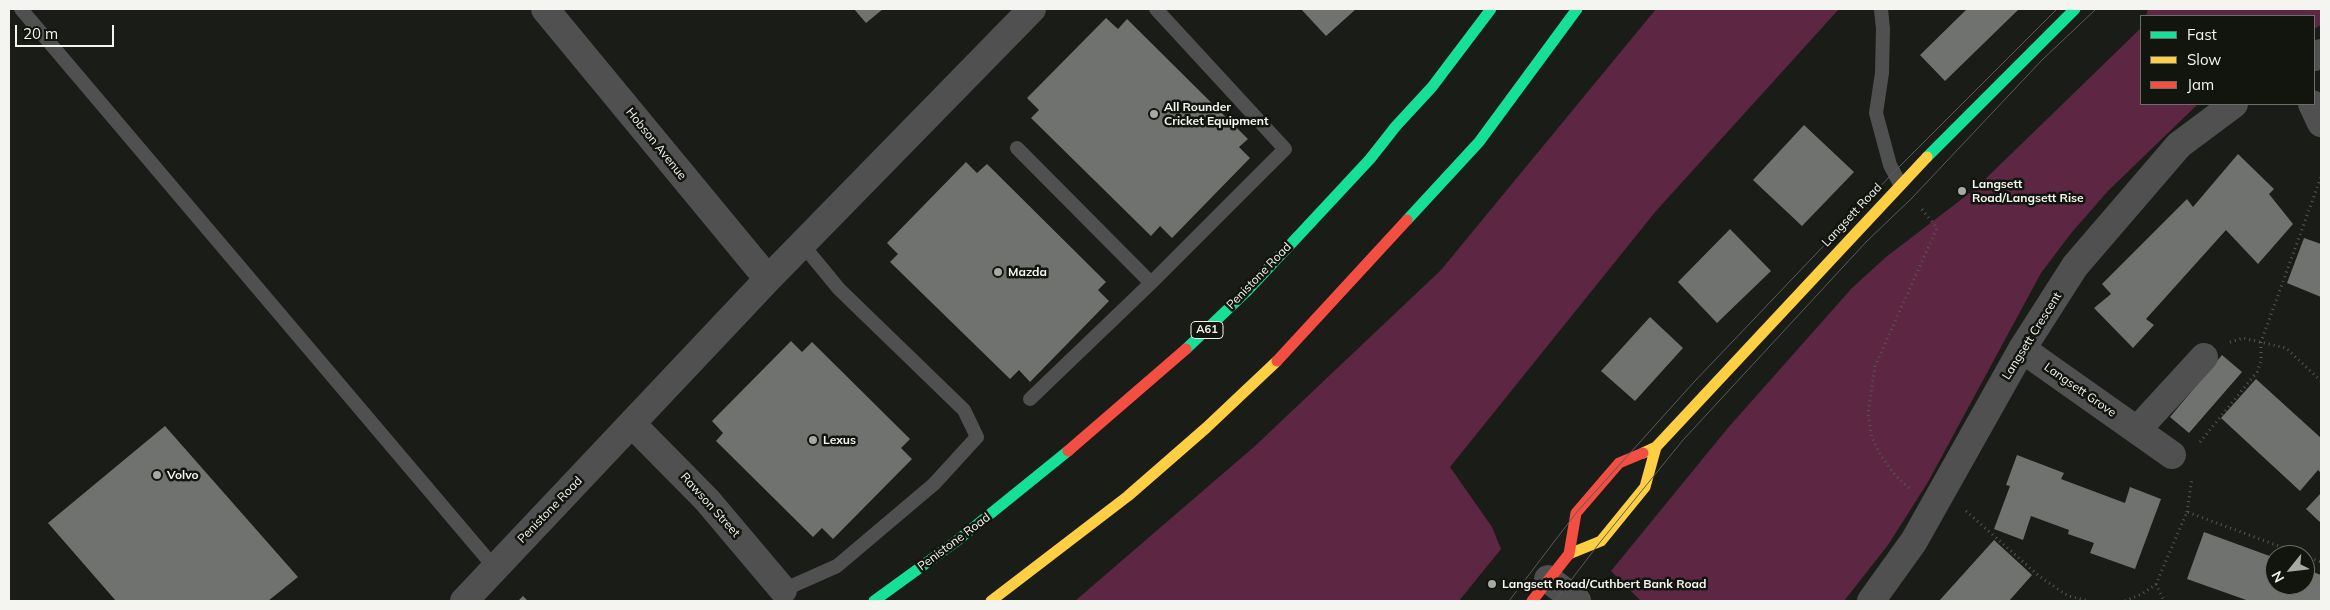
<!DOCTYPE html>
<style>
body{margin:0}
#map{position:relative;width:2330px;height:610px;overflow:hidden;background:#1a1c18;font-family:Mulish,sans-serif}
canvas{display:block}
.frame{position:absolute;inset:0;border:10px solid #f4f5f1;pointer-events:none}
.legend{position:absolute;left:2140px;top:15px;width:175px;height:90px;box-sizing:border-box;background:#12140e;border:1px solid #6c6e69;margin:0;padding:6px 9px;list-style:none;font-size:15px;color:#f4f5f1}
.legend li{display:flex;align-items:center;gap:10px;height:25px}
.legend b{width:25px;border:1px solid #6c6e69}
.north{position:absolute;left:2265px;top:545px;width:50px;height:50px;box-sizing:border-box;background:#12140e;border:1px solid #6c6e69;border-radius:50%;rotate:241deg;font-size:14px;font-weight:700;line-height:20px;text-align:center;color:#f4f5f1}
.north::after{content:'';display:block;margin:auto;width:18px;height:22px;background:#a8a9a5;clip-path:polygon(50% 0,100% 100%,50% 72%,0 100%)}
.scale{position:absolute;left:15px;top:25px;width:99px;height:22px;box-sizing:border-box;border:2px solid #f4f5f1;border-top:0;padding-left:6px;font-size:15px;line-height:18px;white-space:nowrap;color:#f4f5f1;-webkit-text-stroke:4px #12140e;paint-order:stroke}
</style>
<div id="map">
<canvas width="2330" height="610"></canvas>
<div class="frame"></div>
<ul class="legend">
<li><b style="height:6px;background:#16e098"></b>Fast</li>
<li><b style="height:6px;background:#ffcf43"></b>Slow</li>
<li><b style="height:6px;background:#f24e42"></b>Jam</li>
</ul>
<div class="north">N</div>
<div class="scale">20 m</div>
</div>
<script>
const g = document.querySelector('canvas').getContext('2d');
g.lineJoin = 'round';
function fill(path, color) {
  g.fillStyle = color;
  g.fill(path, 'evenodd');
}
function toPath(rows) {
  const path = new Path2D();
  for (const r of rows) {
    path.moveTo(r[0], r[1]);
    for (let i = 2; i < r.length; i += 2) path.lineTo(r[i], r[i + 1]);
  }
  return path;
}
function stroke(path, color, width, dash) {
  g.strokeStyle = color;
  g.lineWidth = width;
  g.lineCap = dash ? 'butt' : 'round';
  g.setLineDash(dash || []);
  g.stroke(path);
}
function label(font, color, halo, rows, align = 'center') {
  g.font = font + ' Mulish,sans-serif';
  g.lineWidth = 5;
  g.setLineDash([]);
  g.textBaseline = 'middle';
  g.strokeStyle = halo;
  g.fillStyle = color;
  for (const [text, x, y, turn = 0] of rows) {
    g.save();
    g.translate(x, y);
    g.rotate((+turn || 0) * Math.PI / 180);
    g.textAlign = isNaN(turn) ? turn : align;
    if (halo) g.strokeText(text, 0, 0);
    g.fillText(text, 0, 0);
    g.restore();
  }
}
fill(toPath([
 [1656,9,1839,9,1656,211,1450,467,1492,527,1501,549,1459,601,1075,601,1255,446,1441,270],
 [2148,9,2321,9,2321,25,2314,29,2314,16,2146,16],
 [2141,28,2141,104,2198,104,2108,191,2072,232,2041,273,1928,482,1888,545,1844,601,1641,601,1611,571,1727,429,1852,288,1886,257,1975,189]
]), '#5d2642');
fill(toPath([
 [854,9,883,9,866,23],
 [1301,9,1356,9,1326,36],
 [1967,9,2019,9,1945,81,1920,55],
 [1106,18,1118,29,1127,19,1248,139,1239,147,1250,158,1172,238,1160,226,1151,236,1031,118,1039,110,1027,98],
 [1804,125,1854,172,1802,226,1753,180],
 [2238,154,2274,189,2269,194,2293,224,2258,264,2226,230,2146,319,2154,325,2133,348,2094,308,2111,294,2102,284,2187,199,2193,207],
 [966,162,977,173,987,164,1106,282,1098,290,1109,301,1030,382,1019,370,1010,379,890,262,898,254,887,243],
 [1730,229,1771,271,1717,323,1678,282],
 [2304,238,2321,244,2321,297,2287,283],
 [1650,317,1683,348,1635,401,1601,371],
 [791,341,802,352,812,342,910,439,901,448,912,459,833,539,822,528,813,537,716,441,723,433,712,421],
 [2222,355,2242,372,2189,433,2170,417],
 [2256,379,2321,438,2321,473,2318,470,2300,491,2221,418],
 [165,426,298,577,268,601,116,601,48,523],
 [2017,455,2064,473,2061,479,2125,503,2130,487,2161,499,2135,569,2090,553,2094,543,2068,534,2069,530,2031,516,2023,540,1994,529,2010,486,2006,485],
 [2321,493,2321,523,2306,509],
 [2204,532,2275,558,2275,585,2305,585,2305,569,2321,575,2321,601,2249,601,2187,579],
 [1994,540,2032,575,2009,601,1939,601],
 [523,596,528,601,518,601]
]), '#70726f');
stroke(toPath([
 [2230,342,2243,338,2286,348,2321,381],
 [2200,442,2257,372,2261,361,2261,342,2321,177],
 [1909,488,1895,475,1881,456,1872,438,1868,413,1875,366,1937,228,1920,207],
 [1966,511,2039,576,2068,596,2089,601],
 [2187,512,2192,478],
 [2305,556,2321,562],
 [2156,584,2164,601],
 [2125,601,2142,594,2156,584,2187,512,2303,555]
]), '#575856', 3, [1, 4]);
stroke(toPath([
 [21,9,495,568],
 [1881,9,1883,29,1882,73,1876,113,1890,165,1900,184],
 [1017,148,1151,283],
 [1030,399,1151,283,1285,149,1156,9],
 [783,590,837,566,934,484,977,437,964,410,839,289,802,244]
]), '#515050', 14);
stroke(toPath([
 [545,9,768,279],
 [2314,57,2321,53],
 [2312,104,2321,123],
 [2022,349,2172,455],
 [632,424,707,500,783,590],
 [2137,430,2204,357],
 [1548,579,1577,601],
 [464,601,768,279,1032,9],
 [1871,601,1914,541,2022,349,2075,266,2179,145,2234,104]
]), '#515050', 28);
stroke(toPath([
 [1927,157,2075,9],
 [1407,220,1479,142,1577,9],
 [1186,349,1247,291,1370,159,1396,126,1432,87,1491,9],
 [874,601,958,540,1068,451]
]), '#16e098', 11);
stroke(toPath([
 [1643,453,1656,447,1927,157],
 [1569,554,1601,541,1645,487,1656,447],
 [991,601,1128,496,1206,428,1277,361]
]), '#ffcf43', 11);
stroke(toPath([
 [1277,361,1407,220],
 [1068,451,1186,349],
 [1532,601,1569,554,1576,513,1619,463,1643,453]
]), '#f24e42', 11);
stroke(toPath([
 [1509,601,1576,513,1694,382,1893,173,2057,9],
 [1555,601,1601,541,1683,440,1867,241,1912,198,2042,60,2096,9]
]), '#5b5b5a', 1);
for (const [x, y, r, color] of [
 [1154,114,5,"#a8a9a5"],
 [1962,191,5,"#a8a9a5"],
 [998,272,5,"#a8a9a5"],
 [813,440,5,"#a8a9a5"],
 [157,475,5,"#a8a9a5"],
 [1492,584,5,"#a8a9a5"]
]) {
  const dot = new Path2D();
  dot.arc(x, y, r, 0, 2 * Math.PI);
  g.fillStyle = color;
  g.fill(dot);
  stroke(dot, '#12140e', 2);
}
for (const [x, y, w] of [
 [1207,330,32]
]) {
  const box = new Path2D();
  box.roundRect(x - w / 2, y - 8.5, w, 17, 4);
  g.fillStyle = '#12140e';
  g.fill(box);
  stroke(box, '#f4f5f1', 1);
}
label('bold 11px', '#f4f5f1', null, [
 ["A61",1207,330]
]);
label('bold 12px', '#f4f5f1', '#12140e', [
 ["All Rounder",1164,107],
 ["Cricket Equipment",1164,121],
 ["Langsett",1972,184],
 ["Road/Langsett Rise",1972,198],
 ["Mazda",1008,272],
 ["Lexus",823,440],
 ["Volvo",167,475],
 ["Langsett Road/Cuthbert Bank Road",1502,584]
], 'left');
label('12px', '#f4f5f1', '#12140e', [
 ["Hobson Avenue",656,144,51],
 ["Langsett Road",1852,215,-47],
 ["Penistone Road",1259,276,-46],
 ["Langsett Crescent",2032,336,-58],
 ["Langsett Grove",2080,390,35],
 ["Rawson Street",710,505,48],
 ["Penistone Road",550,510,-46],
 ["Penistone Road",954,542,-37]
]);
</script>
